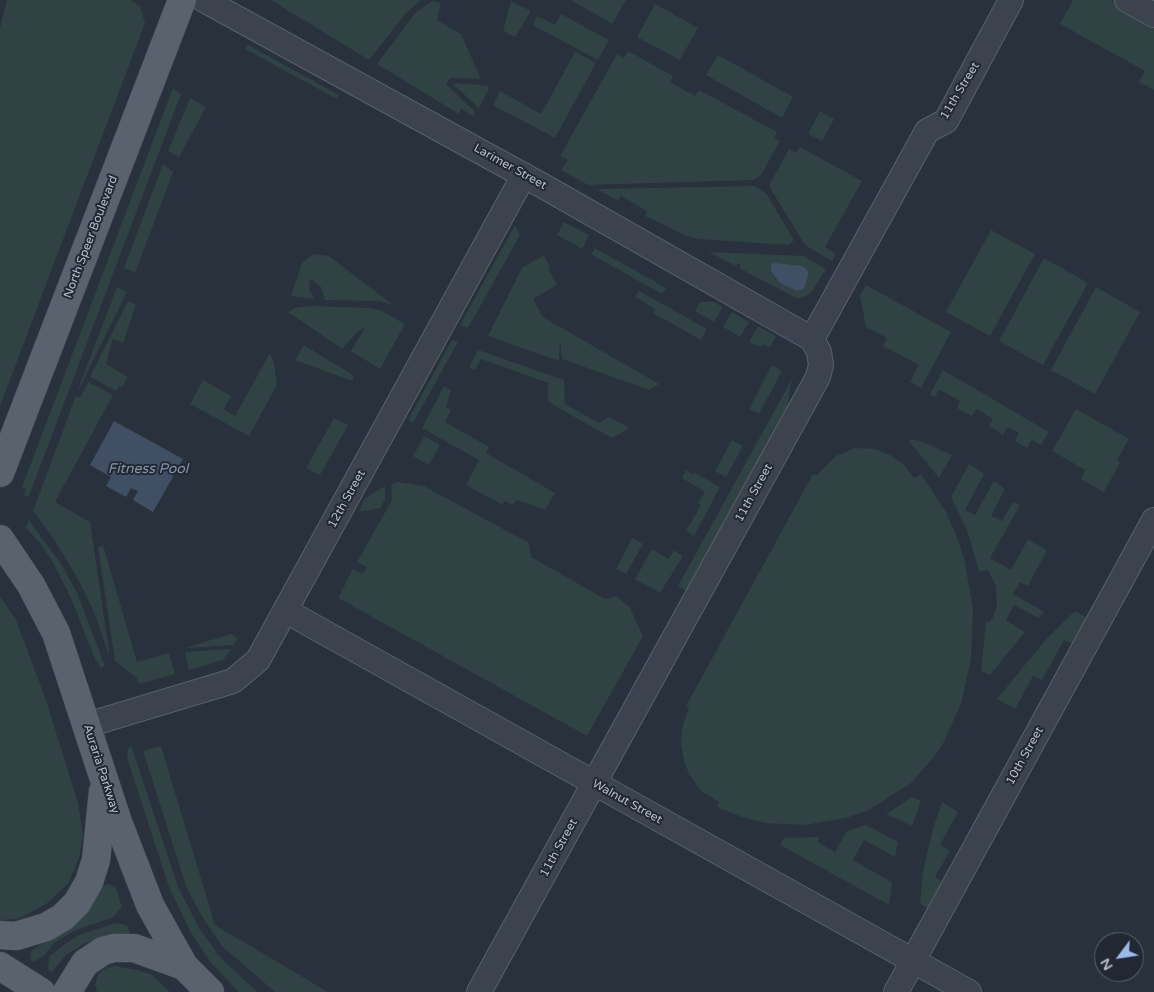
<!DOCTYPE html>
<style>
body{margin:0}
#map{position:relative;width:1154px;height:992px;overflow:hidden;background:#28313c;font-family:"Varela Round",sans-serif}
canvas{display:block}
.north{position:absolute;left:1094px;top:932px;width:50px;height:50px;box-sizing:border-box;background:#212832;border:1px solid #5d646e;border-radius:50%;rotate:239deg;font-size:14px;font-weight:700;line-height:20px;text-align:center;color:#b8bec8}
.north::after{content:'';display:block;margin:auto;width:18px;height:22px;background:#9ab9eb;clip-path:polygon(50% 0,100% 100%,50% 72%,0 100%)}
</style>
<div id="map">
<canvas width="1154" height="992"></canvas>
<div class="north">N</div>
</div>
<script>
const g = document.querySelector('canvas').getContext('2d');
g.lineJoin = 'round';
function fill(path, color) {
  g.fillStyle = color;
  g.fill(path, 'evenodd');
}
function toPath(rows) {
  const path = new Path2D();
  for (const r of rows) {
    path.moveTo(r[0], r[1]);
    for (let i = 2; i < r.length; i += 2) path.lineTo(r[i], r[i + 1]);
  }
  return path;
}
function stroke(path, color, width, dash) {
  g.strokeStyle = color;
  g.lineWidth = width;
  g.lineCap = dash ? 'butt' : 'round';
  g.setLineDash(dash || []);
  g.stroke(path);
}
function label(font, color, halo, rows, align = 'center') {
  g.font = font + ' "Varela Round",sans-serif';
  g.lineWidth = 4;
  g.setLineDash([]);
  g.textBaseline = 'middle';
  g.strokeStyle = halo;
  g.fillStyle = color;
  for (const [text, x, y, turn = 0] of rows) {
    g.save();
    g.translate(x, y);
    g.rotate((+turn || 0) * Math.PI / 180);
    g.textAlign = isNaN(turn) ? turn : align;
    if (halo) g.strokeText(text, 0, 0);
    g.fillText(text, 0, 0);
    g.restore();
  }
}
fill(toPath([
 [7,0,130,0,140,6,145,23,0,406,0,28],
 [271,0,421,0,406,13,369,60],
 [571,0,626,0,612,24],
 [1073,0,1111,0,1154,24,1154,90,1139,82,1145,71,1060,24],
 [433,1,441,3,437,20,461,34,481,79,450,78,446,84,475,112,473,116,461,109,459,114,377,64,416,12],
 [511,1,531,11,515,37,503,31],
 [655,4,698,28,680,60,637,37],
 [561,14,609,40,598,60,533,25,537,16,555,25],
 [248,45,339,95,337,99,245,49],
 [628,51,673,76,670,82,695,96,699,90,777,132,774,138,780,141,761,175,754,180,588,185,561,170,568,160,560,156,617,54,624,58],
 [575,52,596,63,555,138,493,105,500,91,541,114],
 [718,55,793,97,782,118,706,75],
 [455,83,488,86,488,91,479,108,454,85],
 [173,88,181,94,29,496,26,496,24,495,26,489,22,487],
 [190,98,206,107,179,157,168,151],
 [820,111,834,119,822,141,808,134],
 [800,147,862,181,825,247,836,254,832,261,805,245,770,188,770,184,789,149,796,153],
 [163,164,173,172,135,273,124,268],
 [754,186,766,193,794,240,789,245,699,239,686,236,645,216,647,211,621,196,618,201,597,189],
 [564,222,589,235,582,249,557,235],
 [515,225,520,235,468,328,460,325],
 [991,230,1035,254,990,336,946,312],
 [595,248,666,288,662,294,591,254],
 [709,252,804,256,826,269,810,294,798,299,739,268,741,265,738,263,736,266],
 [313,254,329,256,393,305,379,301,325,300,321,287,310,279,309,289,315,299,291,296,302,263],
 [544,255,550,267,548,268,557,285,533,299,543,317,659,384,649,390,562,359,560,339,559,361,488,336,522,268],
 [1044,258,1088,283,1043,365,999,341],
 [866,285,951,332,921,388,910,382,919,365,883,346,887,338,866,327,860,296],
 [117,287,127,292,79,389,78,389],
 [1096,287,1140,312,1095,394,1051,370],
 [639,291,707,329,701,340,653,313,655,309,635,297],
 [128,301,136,305,123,343,113,338,106,364,128,377,122,388,119,386,116,391,90,377],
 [700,302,714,302,723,307,714,322,695,311],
 [313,306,370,308,380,310,405,324,380,369,351,351,365,328,358,331,342,349,288,312,298,307],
 [732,312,749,322,740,337,723,327],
 [758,326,776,336,770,348,763,344,761,347,749,342],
 [452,340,458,342,413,423,408,420],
 [304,345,354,376,352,381,295,360],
 [478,350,564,380,565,404,599,423,609,417,630,428,612,438,548,402,548,383,481,359,475,370,469,367],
 [270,353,274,363,277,385,249,436,190,404,203,380,231,396,224,409,235,416],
 [772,365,782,371,759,414,749,409],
 [943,370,1049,432,1041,445,1032,440,1027,448,1015,441,1019,433,1008,427,1003,435,989,426,993,419,976,409,972,416,957,408,960,401,939,389,935,397,930,394],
 [792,379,787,407,686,591,678,586],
 [88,382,113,395,55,502,90,522,110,658,94,612,79,581,54,539,33,511,76,396,80,398],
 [444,386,451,390,446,407,451,410,445,422,489,447,486,453,555,493,545,510,517,500,513,505,505,501,502,505,466,485,479,460,422,428],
 [1076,409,1129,439,1117,460,1120,463,1104,492,1081,479,1085,470,1052,451],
 [334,418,348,425,320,475,306,468],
 [424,436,440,445,429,465,413,456],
 [910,439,923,442,952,455,939,478,909,441],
 [732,440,743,446,726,477,715,471],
 [855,448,876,449,890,455,904,465,914,478,921,474,946,512,956,535,964,558,973,609,971,659,961,704,942,746,928,764,911,783,869,810,846,818,805,825,765,823,742,817,717,807,719,802,702,792,689,774,684,761,681,743,683,724,689,708,686,706,813,474,817,475,836,456],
 [969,464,984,474,965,510,975,515,994,481,1005,489,991,516,1002,521,1013,502,1020,505,990,558,1011,570,1028,539,1047,550,1028,586,1020,582,1013,594,1044,612,1038,618,1014,605,1006,620,1025,632,990,675,981,671,986,622,990,622,994,615,997,604,996,586,988,570,979,571,968,533,951,497],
 [686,470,693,474,694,472,720,487,694,536,686,531,701,505,698,503,705,492,682,478],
 [398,482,424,486,529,543,531,557,605,599,617,596,630,608,643,636,587,736,338,598,353,569,363,574,367,567,357,562,392,500,391,484],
 [385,486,385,499,380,508,359,512,364,499],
 [29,520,63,567,78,595,105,666,101,668,95,659,71,598,52,561,40,543,26,528],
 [632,538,643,544,626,574,616,569],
 [103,545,137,662,169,653,175,674,139,684,136,677,115,661,98,547],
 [652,549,669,559,674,550,683,556,660,593,635,579],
 [0,596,16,620,46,700,78,803,83,836,79,858,68,884,46,904,18,919,0,920],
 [1075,611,1089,619,1075,645,1064,640,1042,680,1033,676,1015,709,997,699,1047,638],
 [231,634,237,638,234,645,185,648],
 [231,649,223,660,189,670,185,652],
 [131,745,178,887,199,928,221,958,257,992,239,992,212,964,191,933,169,887,127,758,128,749],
 [161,746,215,925,328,992,275,992,223,947,204,920,187,889,143,751],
 [912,797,921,801,912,826,886,814],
 [942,802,958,812,940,845,950,851,935,877,944,883,929,909,920,904,923,871,933,829],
 [866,825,898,842,895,857,864,840,853,860,892,882,889,905,780,845,784,838,820,837,817,842,835,852,847,831],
 [108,884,116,888,122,907,113,917,74,931,54,943,44,956,33,962,30,958,32,950,71,926,87,911,103,886],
 [116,923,127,925,130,933,103,937,85,943,66,955,52,972,48,969,49,957,59,948,79,935],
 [114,966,137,970,151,974,170,992,97,992,95,985,98,975,104,969]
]), '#304243');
fill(toPath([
 [775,263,803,266,808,271,808,276,804,289,797,291,780,283,771,271,771,264],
 [114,421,183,459,153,512,133,500,138,491,131,488,126,497,106,486,111,477,90,465]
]), '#404f63');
const minor = toPath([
 [204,0,543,186,812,339,819,352,821,365,818,377,479,992],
 [1127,0,1154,15],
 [812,339,927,131,946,121,1011,0],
 [286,611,969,992],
 [87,725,233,681,258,660,524,175],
 [896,992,1154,520]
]);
const major = toPath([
 [0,473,182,0],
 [0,539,31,585,56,633,118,822,150,905,184,966,210,992],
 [0,935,16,936,46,927,63,917,77,903,89,882,96,860,103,791],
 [0,966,41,992],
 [67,992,85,963,103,951,114,948,134,948,184,966]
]);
stroke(minor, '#5a616b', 26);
stroke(major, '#454c56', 29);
stroke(minor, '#3c434d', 24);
stroke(major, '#5a626d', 28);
label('12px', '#b8bec8', '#212832', [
 ["11th Street",960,91,-59],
 ["Larimer Street",510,167,29],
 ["North Speer Boulevard",91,237,-69],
 ["11th Street",754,493,-61],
 ["12th Street",347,499,-61],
 ["10th Street",1025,756,-61],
 ["Auraria Parkway",101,769,72],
 ["Walnut Street",627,802,29],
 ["11th Street",559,848,-61]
]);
label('italic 14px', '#8495ab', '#212832', [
 ["Fitness Pool",148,469]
]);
</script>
